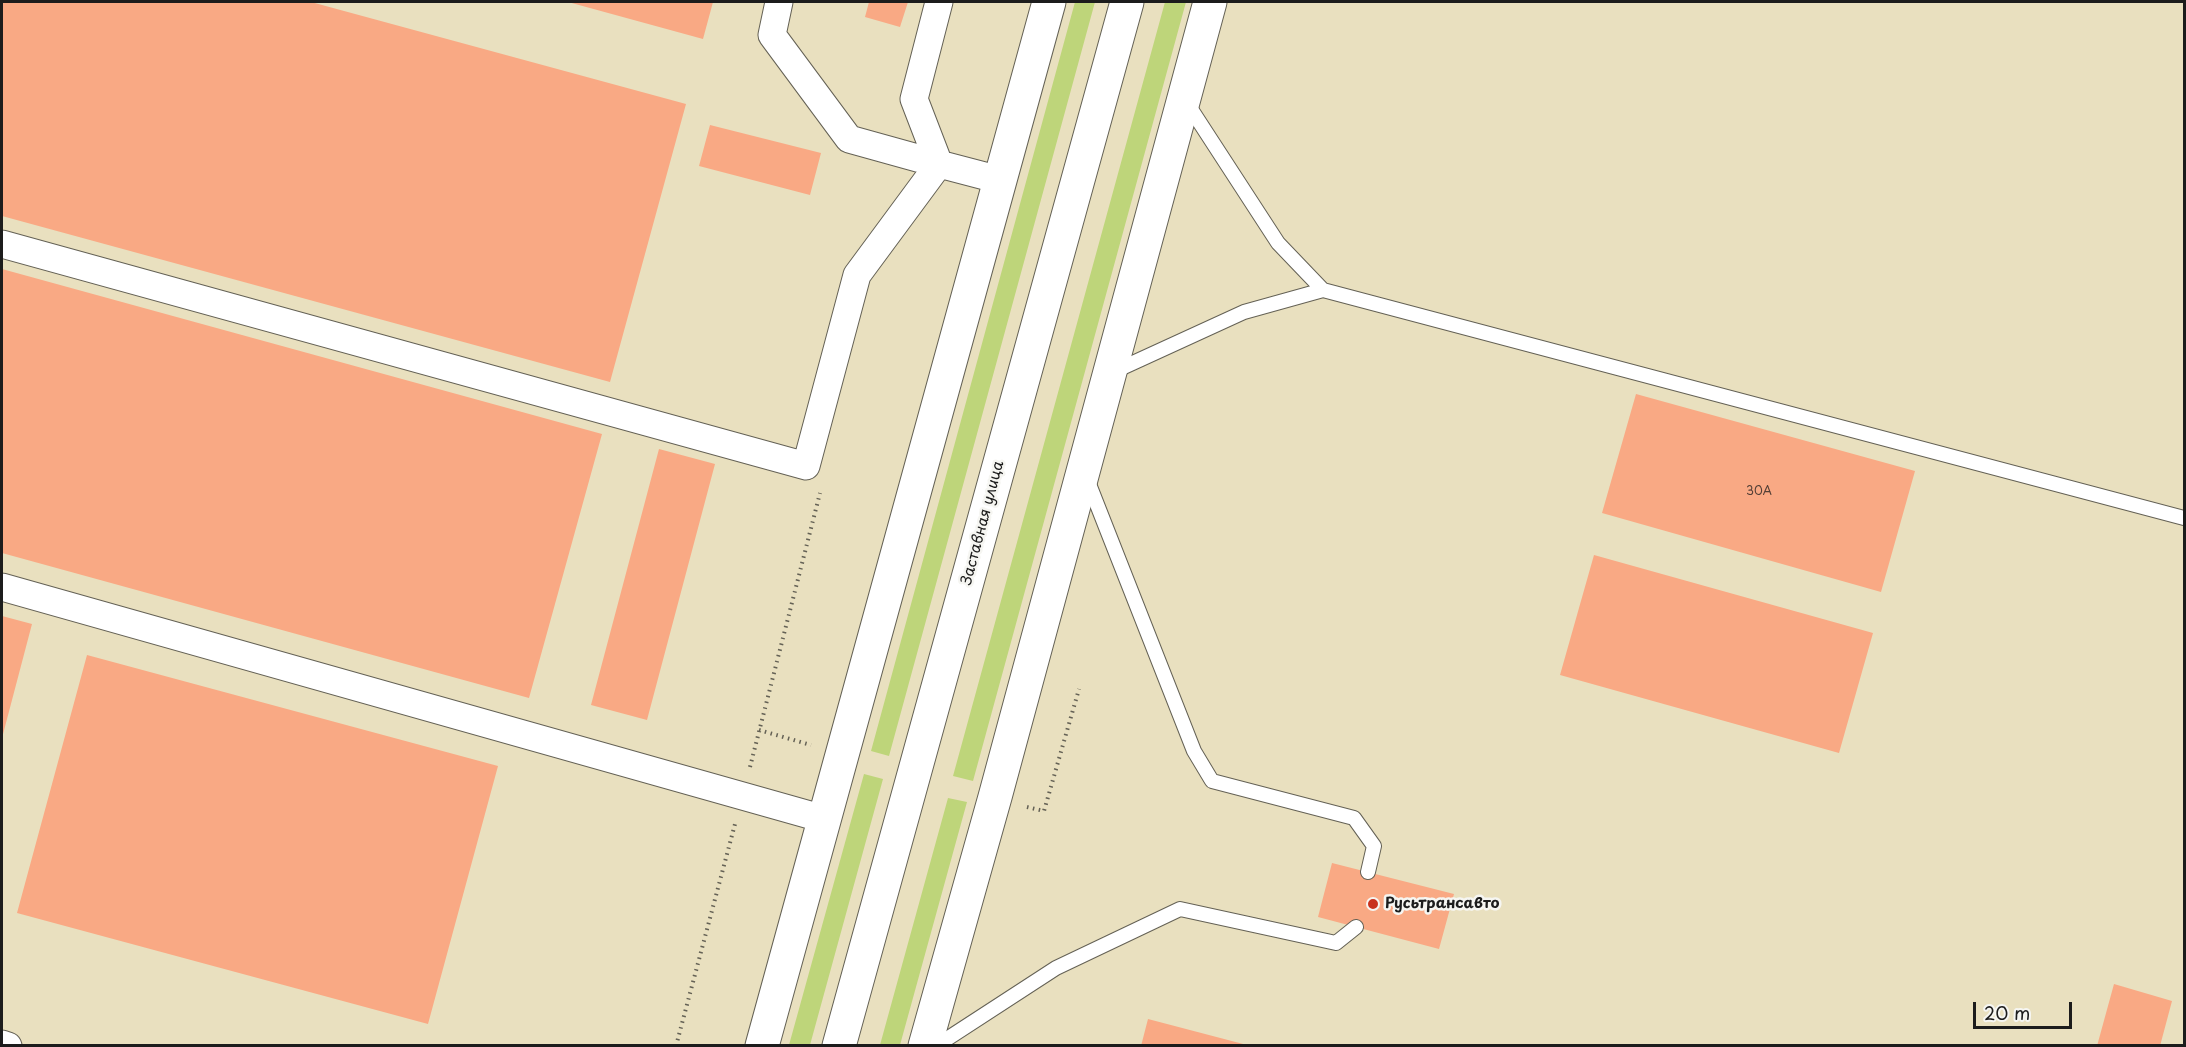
<!DOCTYPE html>
<meta charset="utf-8">
<style>
body{margin:0}
#map{position:relative;width:2186px;height:1047px;overflow:hidden;background:#e9e0bf;font-family:"Playpen Sans",sans-serif}
canvas{display:block}
.frame{position:absolute;inset:0;border:3px solid #1c1c1c;pointer-events:none}
.scale{position:absolute;left:1973px;top:1002px;width:99px;height:27px;box-sizing:border-box;border:3px solid #1c1c1c;border-top:0;padding-left:8px;font-size:18px;line-height:21px;white-space:nowrap;color:#1c1c1c;-webkit-text-stroke:4px #f6f6f2;paint-order:stroke}
</style>
<div id="map">
<canvas width="2186" height="1047"></canvas>
<div class="frame"></div>
<div class="scale">20 m</div>
</div>
<script>
const g = document.querySelector('canvas').getContext('2d');
g.lineJoin = 'round';
function fill(path, color) {
  g.fillStyle = color;
  g.fill(path, 'evenodd');
}
function toPath(rows) {
  const path = new Path2D();
  for (const r of rows) {
    path.moveTo(r[0], r[1]);
    for (let i = 2; i < r.length; i += 2) path.lineTo(r[i], r[i + 1]);
  }
  return path;
}
function stroke(path, color, width, dash) {
  g.strokeStyle = color;
  g.lineWidth = width;
  g.lineCap = dash ? 'butt' : 'round';
  g.setLineDash(dash || []);
  g.stroke(path);
}
function label(font, color, halo, rows, align = 'center') {
  g.font = font + ' "Playpen Sans",sans-serif';
  g.lineWidth = 5;
  g.setLineDash([]);
  g.textBaseline = 'middle';
  g.strokeStyle = halo;
  g.fillStyle = color;
  for (const [text, x, y, turn = 0] of rows) {
    g.save();
    g.translate(x, y);
    g.rotate((+turn || 0) * Math.PI / 180);
    g.textAlign = isNaN(turn) ? turn : align;
    if (halo) g.strokeText(text, 0, 0);
    g.fillText(text, 0, 0);
    g.restore();
  }
}
fill(toPath([
 [1075,2,1095,2,889,756,871,751],
 [1165,2,1186,2,973,781,953,776],
 [864,774,883,779,810,1045,789,1045],
 [948,798,967,802,900,1045,880,1045]
]), '#bed57a');
fill(toPath([
 [2,2,311,2,686,104,610,382,2,216],
 [568,2,713,2,703,39],
 [869,2,908,2,900,27,865,17],
 [710,125,821,153,810,195,699,166],
 [2,269,602,434,529,698,2,553],
 [1636,394,1915,471,1881,592,1602,513],
 [659,449,715,464,647,720,591,705],
 [1594,555,1873,633,1839,753,1560,675],
 [2,616,32,624,2,738],
 [87,655,498,766,428,1024,17,913],
 [1332,863,1454,894,1439,949,1318,917],
 [2114,984,2172,1001,2160,1046,2097,1046],
 [1148,1019,1247,1045,1247,1046,1141,1046]
]), '#f9a984');
const service = toPath([
 [1187,103,1278,243,1323,290,2184,518],
 [1113,372,1244,312,1323,290],
 [1087,479,1194,751,1212,781,1354,818,1374,846,1368,872],
 [936,1046,1056,968,1180,909,1336,943,1356,927]
]);
const minor = toPath([
 [939,2,914,99,939,164,1000,180],
 [2,244,806,466,857,275,939,164,849,139,772,35,779,2],
 [2,587,824,819],
 [2,1044,8,1046]
]);
const primary = toPath([
 [762,1046,1049,2],
 [839,1046,1127,2],
 [925,1046,995,797,1210,2]
]);
stroke(service, '#646155', 16);
stroke(minor, '#646155', 29);
stroke(primary, '#646155', 35);
stroke(toPath([
 [759,730,811,745],
 [750,767,820,493],
 [1027,807,1044,811,1079,689],
 [676,1046,735,824]
]), '#646155', 4, [1.5, 4.5]);
stroke(service, '#fff', 14);
stroke(minor, '#fff', 27);
stroke(primary, '#fff', 33);
for (const [x, y, r, color] of [
 [1373,904,6,"#c8321e"]
]) {
  const dot = new Path2D();
  dot.arc(x, y, r, 0, 2 * Math.PI);
  g.fillStyle = color;
  g.fill(dot);
  stroke(dot, '#f6f6f2', 2);
}
label('12px', '#533f36', null, [
 ["30А",1759,492]
]);
label('15px', '#1c1c1c', '#f6f6f2', [
 ["Заставная улица",983,523,-75]
]);
label('bold 15px', '#1c1c1c', '#f6f6f2', [
 ["Русьтрансавто",1385,904]
], 'left');
</script>
